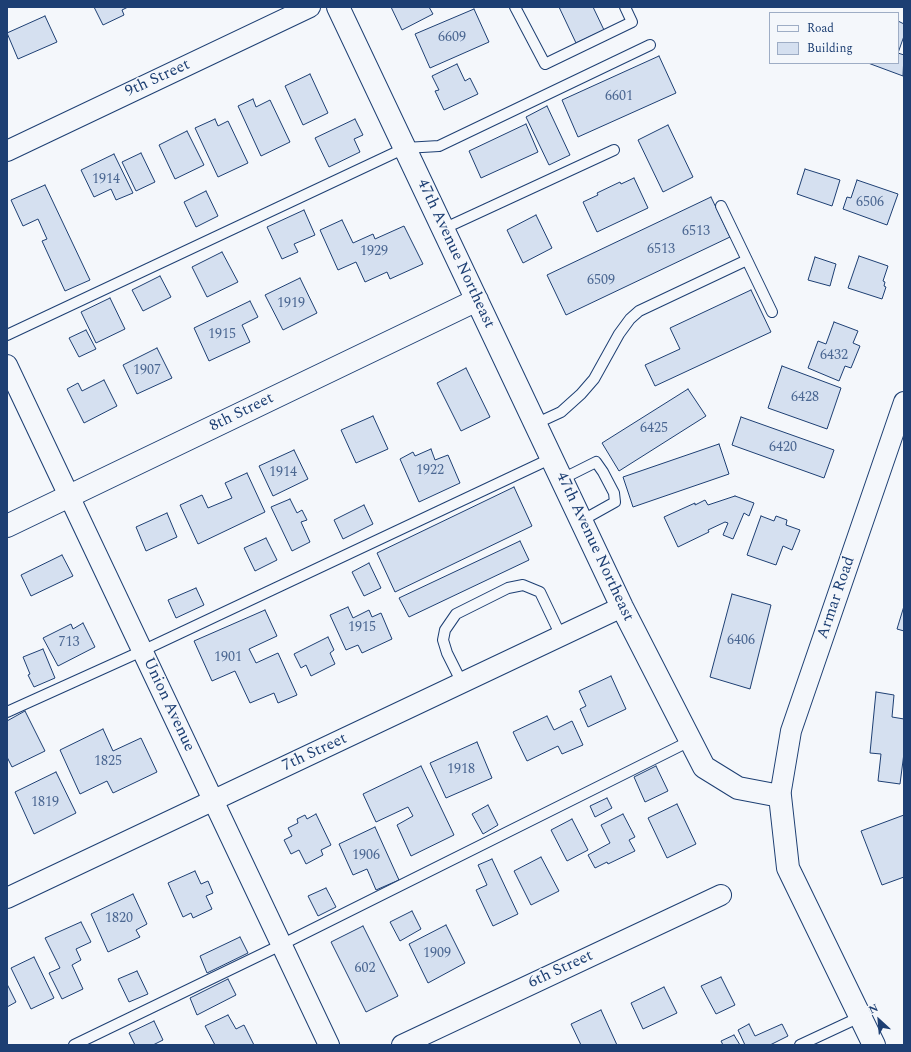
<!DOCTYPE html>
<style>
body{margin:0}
#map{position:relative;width:911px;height:1052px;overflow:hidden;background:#f4f7fb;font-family:Spectral,serif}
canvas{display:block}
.frame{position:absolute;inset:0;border:8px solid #1d3f73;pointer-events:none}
.legend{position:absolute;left:769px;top:12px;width:130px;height:52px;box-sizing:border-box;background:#f4f7fb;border:1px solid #9eadc5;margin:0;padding:5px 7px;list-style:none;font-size:12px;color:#1d3f73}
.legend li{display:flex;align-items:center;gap:8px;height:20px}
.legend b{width:20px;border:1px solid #9eadc5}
.north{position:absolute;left:859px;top:1000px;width:40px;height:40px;-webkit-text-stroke:3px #f4f7fb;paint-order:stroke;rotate:334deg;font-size:11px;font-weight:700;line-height:16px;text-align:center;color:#1d3f73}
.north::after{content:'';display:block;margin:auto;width:14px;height:18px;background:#1d3f73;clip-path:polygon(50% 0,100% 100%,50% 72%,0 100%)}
</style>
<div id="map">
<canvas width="911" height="1052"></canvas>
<div class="frame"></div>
<ul class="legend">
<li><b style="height:5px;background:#f4f7fb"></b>Road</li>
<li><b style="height:11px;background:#d5e0f0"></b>Building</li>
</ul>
<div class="north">N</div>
</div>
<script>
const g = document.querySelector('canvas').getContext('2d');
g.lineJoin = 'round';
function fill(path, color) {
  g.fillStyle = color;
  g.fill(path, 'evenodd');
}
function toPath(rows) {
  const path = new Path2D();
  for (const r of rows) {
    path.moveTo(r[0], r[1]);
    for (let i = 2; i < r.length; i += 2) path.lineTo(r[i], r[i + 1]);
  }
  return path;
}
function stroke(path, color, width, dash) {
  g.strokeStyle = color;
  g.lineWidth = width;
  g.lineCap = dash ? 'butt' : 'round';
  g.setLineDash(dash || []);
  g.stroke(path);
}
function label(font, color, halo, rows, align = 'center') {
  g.font = font + ' Spectral,serif';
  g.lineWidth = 3;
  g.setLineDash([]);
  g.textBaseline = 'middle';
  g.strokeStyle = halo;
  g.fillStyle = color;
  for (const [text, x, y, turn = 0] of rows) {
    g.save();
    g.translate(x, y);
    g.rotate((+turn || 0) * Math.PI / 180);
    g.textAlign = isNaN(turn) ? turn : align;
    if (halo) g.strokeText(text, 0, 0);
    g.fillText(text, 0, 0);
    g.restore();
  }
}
const building = toPath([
 [94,7,128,7,122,10,124,15,103,25,94,7],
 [391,7,429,7,433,14,402,30,391,7],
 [559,7,593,7,604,30,576,43,559,7],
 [474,9,489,42,430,68,415,34,474,9],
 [45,16,57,42,18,59,7,33,45,16],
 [898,21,904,24,904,36,898,53,904,55,903,76,868,63,898,63,898,21],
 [659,56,676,93,578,137,562,100,659,56],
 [457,64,465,81,470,78,478,94,444,110,435,91,439,90,432,76,457,64],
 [310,74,328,113,303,125,285,86,310,74],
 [253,99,256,107,270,100,290,142,261,156,238,106,253,99],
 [547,106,570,155,549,165,526,117,547,106],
 [215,119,218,126,228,121,248,163,218,177,195,128,215,119],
 [355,119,363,135,354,139,360,152,329,167,315,138,355,119],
 [526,124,538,152,481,178,469,151,526,124],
 [668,125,693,177,663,192,638,140,668,125],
 [187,131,204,165,175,179,159,145,187,131],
 [141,153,155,182,136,191,122,162,141,153],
 [114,154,133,193,116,200,111,189,94,197,81,170,114,154],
 [805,169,840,180,832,206,797,194,805,169],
 [634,178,648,208,597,232,583,202,598,195,597,193,620,182,621,184,634,178],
 [857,180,898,194,887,225,843,209,847,197,851,198,857,180],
 [45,185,90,280,65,291,42,241,47,239,38,219,23,226,11,200,45,185],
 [206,191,218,216,196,227,184,202,206,191],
 [711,197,730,237,566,315,547,275,711,197],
 [304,210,315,235,294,244,298,252,282,259,267,227,304,210],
 [536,215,552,248,523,263,507,230,536,215],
 [342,220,353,243,373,234,375,239,404,226,423,264,390,279,387,272,365,282,356,262,338,270,320,230,342,220],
 [222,252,238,282,207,297,192,267,222,252],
 [859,256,888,266,883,281,885,282,884,286,886,287,882,299,848,288,859,256],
 [815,257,836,264,830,286,808,280,815,257],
 [160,276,171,297,143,311,132,290,160,276],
 [300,278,317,313,283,330,265,295,300,278],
 [751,290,771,332,655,386,645,365,680,349,670,328,751,290],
 [110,298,125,329,96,343,81,312,110,298],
 [250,301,258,317,242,325,250,342,209,361,194,328,250,301],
 [834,322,858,331,853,343,860,346,851,368,845,366,839,381,808,368,818,341,826,344,834,322],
 [86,330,96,349,79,357,69,338,86,330],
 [157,348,172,378,137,394,123,365,157,348],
 [782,366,841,388,827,429,768,408,782,366],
 [466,368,490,417,461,431,437,383,466,368],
 [104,380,117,406,84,423,67,389,78,383,82,391,104,380],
 [688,389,706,416,619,471,602,443,688,389],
 [373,416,388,449,356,463,341,430,373,416],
 [741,417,834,450,824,478,732,445,741,417],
 [719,444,729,474,633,507,623,477,719,444],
 [431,449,435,460,448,455,460,483,419,502,400,459,413,452,415,456,431,449],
 [294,450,308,479,273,496,259,466,294,450],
 [247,473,265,512,198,544,180,505,202,495,208,508,232,498,225,483,247,473],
 [514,487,532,526,395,592,377,553,514,487],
 [735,496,754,503,749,516,744,513,733,539,723,535,728,523,725,522,708,530,709,532,678,547,664,517,695,503,695,505,705,500,708,505,735,496],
 [290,499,297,513,302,510,307,520,301,522,310,542,292,551,271,507,290,499],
 [364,505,373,524,343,539,334,520,364,505],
 [167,513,177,537,146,551,136,527,167,513],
 [761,516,774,521,776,516,787,520,786,525,800,530,792,550,783,546,776,565,747,555,761,516],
 [266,538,277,560,255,571,244,548,266,538],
 [520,541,529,560,409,617,399,598,520,541],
 [62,555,73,576,31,596,21,575,62,555],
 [369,563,381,588,364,596,352,572,369,563],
 [196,588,204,605,176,618,168,600,196,588],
 [732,594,771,605,750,689,710,677,732,594],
 [904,606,904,631,897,629,904,606],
 [348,607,353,618,369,610,372,617,381,613,392,639,362,653,358,645,346,650,330,615,348,607],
 [265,610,277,636,249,649,256,663,278,653,297,695,278,703,274,693,250,703,235,671,212,681,194,641,265,610],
 [83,623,95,647,58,666,43,638,71,624,73,629,83,623],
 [328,637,334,650,330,653,335,664,311,676,306,665,301,668,294,654,328,637],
 [43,649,55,678,34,687,28,675,30,674,23,657,43,649],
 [611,676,626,709,588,727,580,709,586,706,579,691,611,676],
 [876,692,894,695,892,717,904,719,904,753,900,784,878,781,881,754,870,753,876,692],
 [25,711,45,751,12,767,7,757,7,721,25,711],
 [547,716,554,730,572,721,583,745,562,754,558,746,527,761,513,732,547,716],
 [103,729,113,751,141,738,157,772,113,793,107,781,80,794,60,750,103,729],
 [477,742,492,778,446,798,430,763,477,742],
 [421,766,454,835,411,856,397,825,413,816,408,807,376,822,363,794,421,766],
 [656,766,668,791,645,802,634,777,656,766],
 [56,772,76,813,34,834,15,792,56,772],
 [607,798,612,808,595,817,590,806,607,798],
 [677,804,696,844,667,858,648,818,677,804],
 [488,805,498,825,483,834,472,814,488,805],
 [316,814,331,845,321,850,323,855,306,864,299,850,291,854,284,840,292,836,288,828,298,823,297,819,305,815,307,819,316,814],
 [623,814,635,837,629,840,635,851,608,864,607,862,595,868,588,855,610,843,601,825,623,814],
 [904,815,904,877,882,885,861,831,904,815],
 [572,819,588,850,567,861,551,830,572,819],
 [375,827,399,880,376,890,367,869,353,875,339,844,375,827],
 [541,857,559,891,531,905,514,871,541,857],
 [492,859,518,914,493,926,476,890,487,885,478,865,492,859],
 [195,871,201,884,208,881,213,893,206,896,212,909,193,918,191,913,183,917,168,883,195,871],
 [326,888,336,907,318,916,308,896,326,888],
 [133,894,147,924,136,930,140,937,108,952,91,914,133,894],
 [412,911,421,929,400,941,390,922,412,911],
 [81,922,91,942,76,949,81,960,72,965,83,989,62,999,49,973,60,968,45,938,81,922],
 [446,925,465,963,428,983,409,944,446,925],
 [363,926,398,996,366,1012,331,942,363,926],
 [240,937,248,953,207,973,200,956,240,937],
 [34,957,54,998,31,1009,11,968,34,957],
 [137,971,148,994,129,1002,118,979,137,971],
 [721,977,735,1005,716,1014,701,986,721,977],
 [228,979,236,995,197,1015,190,998,228,979],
 [7,984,16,1002,7,1007,7,984],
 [664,987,677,1013,643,1029,631,1003,664,987],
 [601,1010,617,1045,581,1045,571,1024,601,1010],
 [228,1015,236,1029,244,1025,254,1045,215,1045,205,1026,228,1015],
 [154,1021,163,1040,153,1045,135,1045,129,1033,154,1021],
 [749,1024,755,1036,782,1024,788,1036,770,1045,745,1045,738,1030,749,1024],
 [734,1035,740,1045,723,1045,721,1041,734,1035]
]);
fill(building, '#d5e0f0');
stroke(building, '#1d3f73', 1);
const service = toPath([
 [515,7,545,64,632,22,625,7],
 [721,206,772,312],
 [443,229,614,150],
 [7,335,405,148,439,146,650,45],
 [535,424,561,412,581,394,594,379,619,334,630,319,639,311,747,260],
 [562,479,596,462,603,472,614,493,615,502,581,521],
 [462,683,447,653,443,640,445,630,456,614,508,588,523,585,540,592,561,636],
 [7,712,142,651,552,458],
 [74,1045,281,945,690,741],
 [800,1045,860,1017]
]);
const minor = toPath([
 [7,151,310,7],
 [7,365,329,1045],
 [780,796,791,731,904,402],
 [7,898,622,607],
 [402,1045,721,895]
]);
const tertiary = toPath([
 [338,7,622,607,704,767,738,788,780,796,788,868,874,1045],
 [7,526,477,300]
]);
stroke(service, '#1d3f73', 12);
stroke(minor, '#1d3f73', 22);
stroke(tertiary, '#1d3f73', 24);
stroke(service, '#f4f7fb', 10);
stroke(minor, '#f4f7fb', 20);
stroke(tertiary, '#f4f7fb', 22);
label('14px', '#4b6792', null, [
 ["6609",452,38],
 ["6601",619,97],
 ["1914",106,180],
 ["6506",870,203],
 ["6513",696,232],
 ["6513",661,250],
 ["1929",374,252],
 ["6509",601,281],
 ["1919",291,304],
 ["1915",222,335],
 ["6432",834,356],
 ["1907",147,371],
 ["6428",805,398],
 ["6425",654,429],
 ["6420",783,448],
 ["1922",430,471],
 ["1914",283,473],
 ["1915",362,628],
 ["6406",741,641],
 ["713",69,643],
 ["1901",228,658],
 ["1825",108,762],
 ["1918",461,770],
 ["1819",45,803],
 ["1906",366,856],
 ["1820",119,919],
 ["1909",437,954],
 ["602",365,969]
]);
label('16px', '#1d3f73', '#f4f7fb', [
 ["9th Street",158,79,-25],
 ["47th Avenue Northeast",455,254,65],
 ["8th Street",242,413,-26],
 ["47th Avenue Northeast",594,547,65],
 ["Armar Road",837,598,-71],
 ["Union Avenue",168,705,65],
 ["7th Street",315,753,-25],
 ["6th Street",561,970,-25]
]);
</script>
